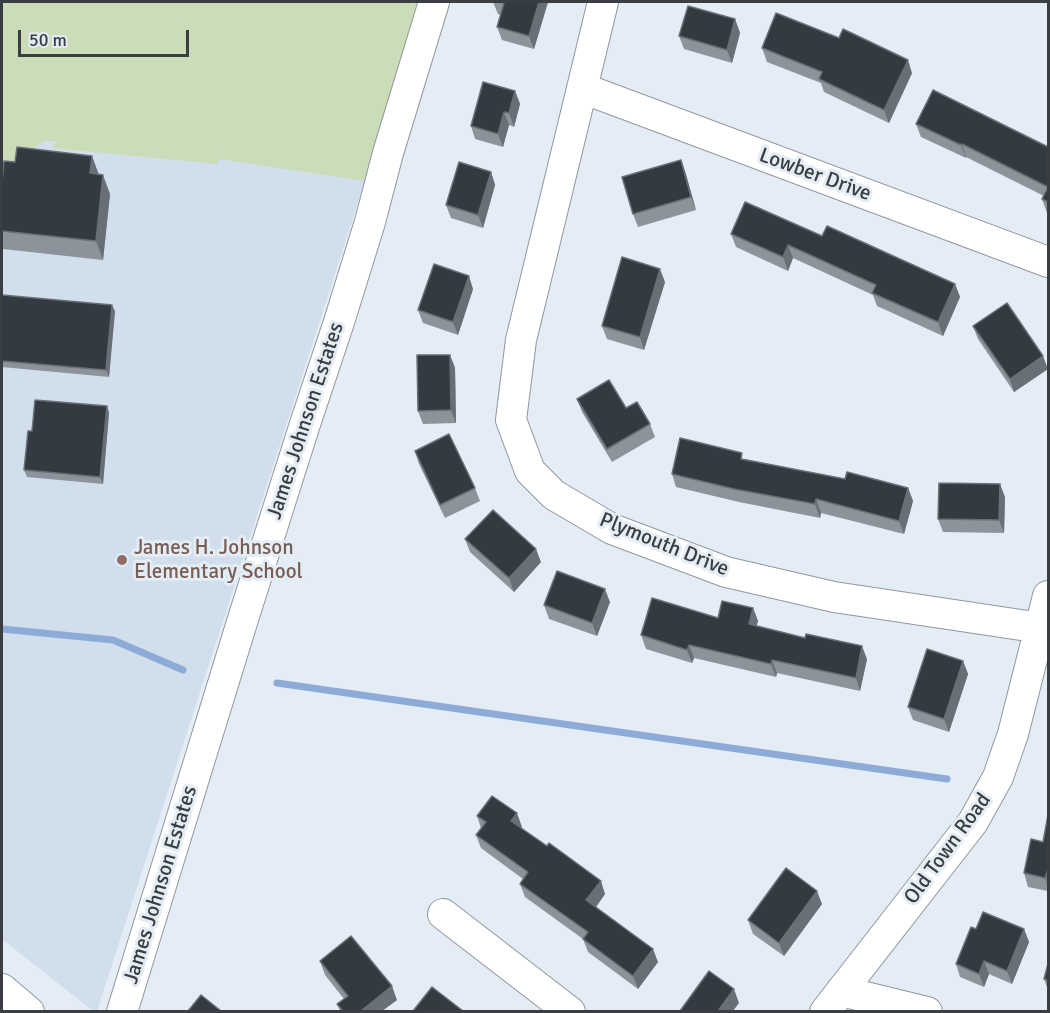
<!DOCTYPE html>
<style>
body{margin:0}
#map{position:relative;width:1050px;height:1013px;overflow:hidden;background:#e4ecf5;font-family:Signika,sans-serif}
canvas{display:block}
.frame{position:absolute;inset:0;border:3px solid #3a3d41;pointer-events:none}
.scale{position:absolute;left:18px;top:30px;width:171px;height:27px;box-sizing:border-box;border:3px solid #3a3d41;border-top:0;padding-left:8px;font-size:18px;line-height:21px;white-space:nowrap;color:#3a3d41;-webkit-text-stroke:4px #e4ecf5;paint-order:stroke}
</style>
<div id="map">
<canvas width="1050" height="1013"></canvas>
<div class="frame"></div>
<div class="scale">50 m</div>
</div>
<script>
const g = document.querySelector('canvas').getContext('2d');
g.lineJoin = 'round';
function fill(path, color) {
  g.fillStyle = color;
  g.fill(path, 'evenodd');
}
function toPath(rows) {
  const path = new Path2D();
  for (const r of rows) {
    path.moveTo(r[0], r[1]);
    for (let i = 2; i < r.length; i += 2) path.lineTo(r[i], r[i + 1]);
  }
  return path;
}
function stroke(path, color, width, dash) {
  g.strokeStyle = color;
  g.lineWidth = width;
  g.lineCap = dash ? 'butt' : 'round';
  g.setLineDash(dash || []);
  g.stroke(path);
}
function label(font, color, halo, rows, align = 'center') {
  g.font = font + ' Signika,sans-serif';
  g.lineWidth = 6;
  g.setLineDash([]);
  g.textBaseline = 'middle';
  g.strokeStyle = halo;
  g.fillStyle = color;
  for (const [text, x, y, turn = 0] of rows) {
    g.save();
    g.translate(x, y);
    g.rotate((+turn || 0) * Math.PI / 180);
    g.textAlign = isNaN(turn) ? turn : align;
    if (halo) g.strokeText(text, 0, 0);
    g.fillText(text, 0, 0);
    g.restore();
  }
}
fill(toPath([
 [2,2,365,181,97,1011,93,1011,2,939]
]), '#d1deec');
fill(toPath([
 [2,2,423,2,365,181,219,159,218,164,52,148,57,141,45,141,2,168]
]), '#cbdcb9');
stroke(toPath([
 [2,629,113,640,183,670],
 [277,683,947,779]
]), '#8dabd6', 7);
const minor = toPath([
 [603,2,521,340,511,420,530,471,554,495,612,529,726,572,834,597,1041,628],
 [582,88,1048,262],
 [443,914,570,1012],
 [2,989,29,1012],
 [841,991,927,1012],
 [122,1012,243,619,306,421,339,322,370,222,388,153,434,2],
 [825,1012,973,822,998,777,1013,734,1048,596]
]);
stroke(minor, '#90989f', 32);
stroke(minor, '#fff', 30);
fill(toPath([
 [493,2,548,2,534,49,502,40,497,27,501,15,498,14],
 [735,19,740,33,732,63,684,49,679,36],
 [839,38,912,73,889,123,824,92,821,83,767,62,762,48],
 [515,91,520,104,514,127,509,125,503,147,475,139,471,126],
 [916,124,1048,147,1048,213,1047,213,1042,199,1044,196,966,157,966,158,921,137],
 [92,156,98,174,110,194,103,260,3,249,2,244,2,183,15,162],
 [681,160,696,210,638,227,633,214],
 [491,172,495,185,483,228,451,218,446,205],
 [731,234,822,236,955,284,960,297,943,336,877,306,873,295,793,258,788,271,736,247],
 [665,282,644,350,607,339,602,326],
 [473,289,458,335,423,323,418,310],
 [2,295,115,311,109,377,2,367],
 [973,326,1048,369,1014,392,978,339],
 [450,355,455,368,456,423,423,424,418,411],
 [577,399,626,408,650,424,655,437,612,462,582,412],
 [107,406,109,413,103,484,27,477,24,470],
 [415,451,475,488,480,501,445,518,419,464],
 [745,459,845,479,908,488,913,501,904,534,821,513,820,518,739,502,676,487,672,474],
 [1005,497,1004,533,943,532,938,519],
 [465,539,541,562,514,592,470,552],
 [610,602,597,636,549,619,544,605],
 [753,608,758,621,756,626,867,659,860,691,777,673,776,677,694,658,692,663,646,649,641,635,718,618],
 [963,661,968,674,949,732,913,720,908,707],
 [1048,815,1048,891,1028,887,1024,873,1043,842],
 [477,816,522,827,521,828,605,894,596,907,658,962,638,989,588,952,583,939,525,897,520,884,523,879,481,848,476,835,481,828],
 [822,904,784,956,753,934,748,920],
 [976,929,1024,929,1029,942,1012,984,989,974,984,987,960,977,956,964],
 [320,961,397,1000,382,1011,340,1011,337,1004,344,999,325,975],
 [1048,964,1048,990,1044,979]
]), '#8c939b');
fill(toPath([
 [539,2,548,2,534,49,529,36],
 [735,19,740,33,732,63,727,50],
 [908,60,912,73,889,123,884,110],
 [515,91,520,104,514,127,509,113],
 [504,112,509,125,503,147,498,134],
 [962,144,966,157,966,158,961,145],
 [92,156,99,175,90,173],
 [681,160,686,174,696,210,691,197],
 [491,172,495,185,483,228,478,215],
 [103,175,110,194,103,260,96,241],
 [788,245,793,258,788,271,783,257],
 [660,269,665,282,644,350,640,337],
 [469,276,473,289,458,335,453,322],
 [955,284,960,297,943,336,938,322],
 [112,305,115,311,109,377,106,370],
 [450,355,455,368,456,423,451,410],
 [1043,356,1048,369,1014,392,1010,379],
 [107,406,109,413,103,484,100,477],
 [1000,484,1005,497,1004,533,999,520],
 [908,488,913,501,904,534,899,521],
 [816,499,821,513,820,518,815,504],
 [536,549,541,562,514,592,509,578],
 [605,589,610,602,597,636,592,623],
 [753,608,758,621,753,638,749,624],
 [689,645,694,658,692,663,687,650],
 [862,646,867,659,860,691,856,678],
 [772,660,777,673,776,677,771,664],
 [963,661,968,674,949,732,944,719],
 [517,813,522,827,516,834,511,821],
 [1048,869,1048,888,1045,878],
 [601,881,605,894,591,914,586,900],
 [817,891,822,904,784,956,779,943],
 [1024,929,1029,942,1012,984,1007,971],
 [653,949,658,962,638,989,633,976],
 [984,961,989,974,984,987,979,974],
 [392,986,397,1000,382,1011,361,1011],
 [734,989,739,1003,733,1011,718,1011]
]), '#696f77');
const building = toPath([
 [496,2,539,2,529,36,497,27,504,3,496,2],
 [688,6,735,19,727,50,679,36,688,6],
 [776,13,839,38,843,29,908,60,884,110,819,79,822,72,762,48,776,13],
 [483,82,515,91,509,113,504,112,498,134,471,126,483,82],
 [933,90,1048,147,1048,202,1042,199,1048,187,962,144,961,145,916,124,933,90],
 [17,147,92,156,90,173,103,175,96,241,2,231,2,183,4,161,15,162,17,147],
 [681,160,691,197,633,214,622,177,681,160],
 [459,162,491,172,478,215,446,205,459,162],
 [745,202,822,236,827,226,955,284,938,322,872,293,876,285,788,245,783,257,731,234,745,202],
 [622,257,660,269,640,337,602,326,622,257],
 [434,264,469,276,453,322,418,310,434,264],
 [2,295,112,305,106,370,2,361,2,295],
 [1007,303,1043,356,1010,379,973,326,1007,303],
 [417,355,450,355,451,410,418,411,417,355],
 [609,380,626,408,637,402,650,424,607,449,577,399,609,380],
 [35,400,107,406,100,477,24,470,28,431,32,431,35,400],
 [449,434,475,488,440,505,415,451,449,434],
 [680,438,742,453,741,459,845,479,847,472,908,488,899,521,816,499,815,504,734,489,672,474,680,438],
 [939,483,1000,484,999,520,938,519,939,483],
 [493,510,536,549,509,578,465,539,493,510],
 [557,571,605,589,592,623,544,605,557,571],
 [652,598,718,618,722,601,753,608,749,624,805,638,806,634,862,646,856,678,772,660,771,664,689,645,687,650,641,635,652,598],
 [927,649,963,661,944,719,908,707,927,649],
 [492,796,517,813,511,821,547,846,549,843,601,881,586,900,653,949,633,976,583,939,588,932,520,884,528,872,476,835,486,822,477,816,492,796],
 [1048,815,1048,869,1045,878,1024,873,1031,839,1043,842,1048,815],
 [786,868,817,891,779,943,748,920,786,868],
 [983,912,1024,929,1007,971,984,961,979,974,956,964,971,927,976,929,983,912],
 [351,936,392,986,361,1011,343,1011,337,1004,348,996,320,961,351,936],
 [1048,964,1048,980,1044,979,1048,964],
 [709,971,734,989,718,1011,680,1011,709,971],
 [432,987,463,1011,413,1011,432,987],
 [201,995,221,1011,188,1011,201,995]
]);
fill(building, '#343a41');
stroke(building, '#696f77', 1.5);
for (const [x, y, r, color] of [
 [122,560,6,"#8d6e63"]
]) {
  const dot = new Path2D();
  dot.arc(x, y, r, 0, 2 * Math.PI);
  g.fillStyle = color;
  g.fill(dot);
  stroke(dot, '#e4ecf5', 2);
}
label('21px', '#3a3d41', '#e4ecf5', [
 ["Lowber Drive",815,175,20],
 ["James Johnson Estates",306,421,-72],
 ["Plymouth Drive",664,545,22],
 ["Old Town Road",948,849,-54],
 ["James Johnson Estates",161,885,-73]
]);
label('21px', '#785e54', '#e4ecf5', [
 ["James H. Johnson",134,548],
 ["Elementary School",134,572]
], 'left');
</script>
